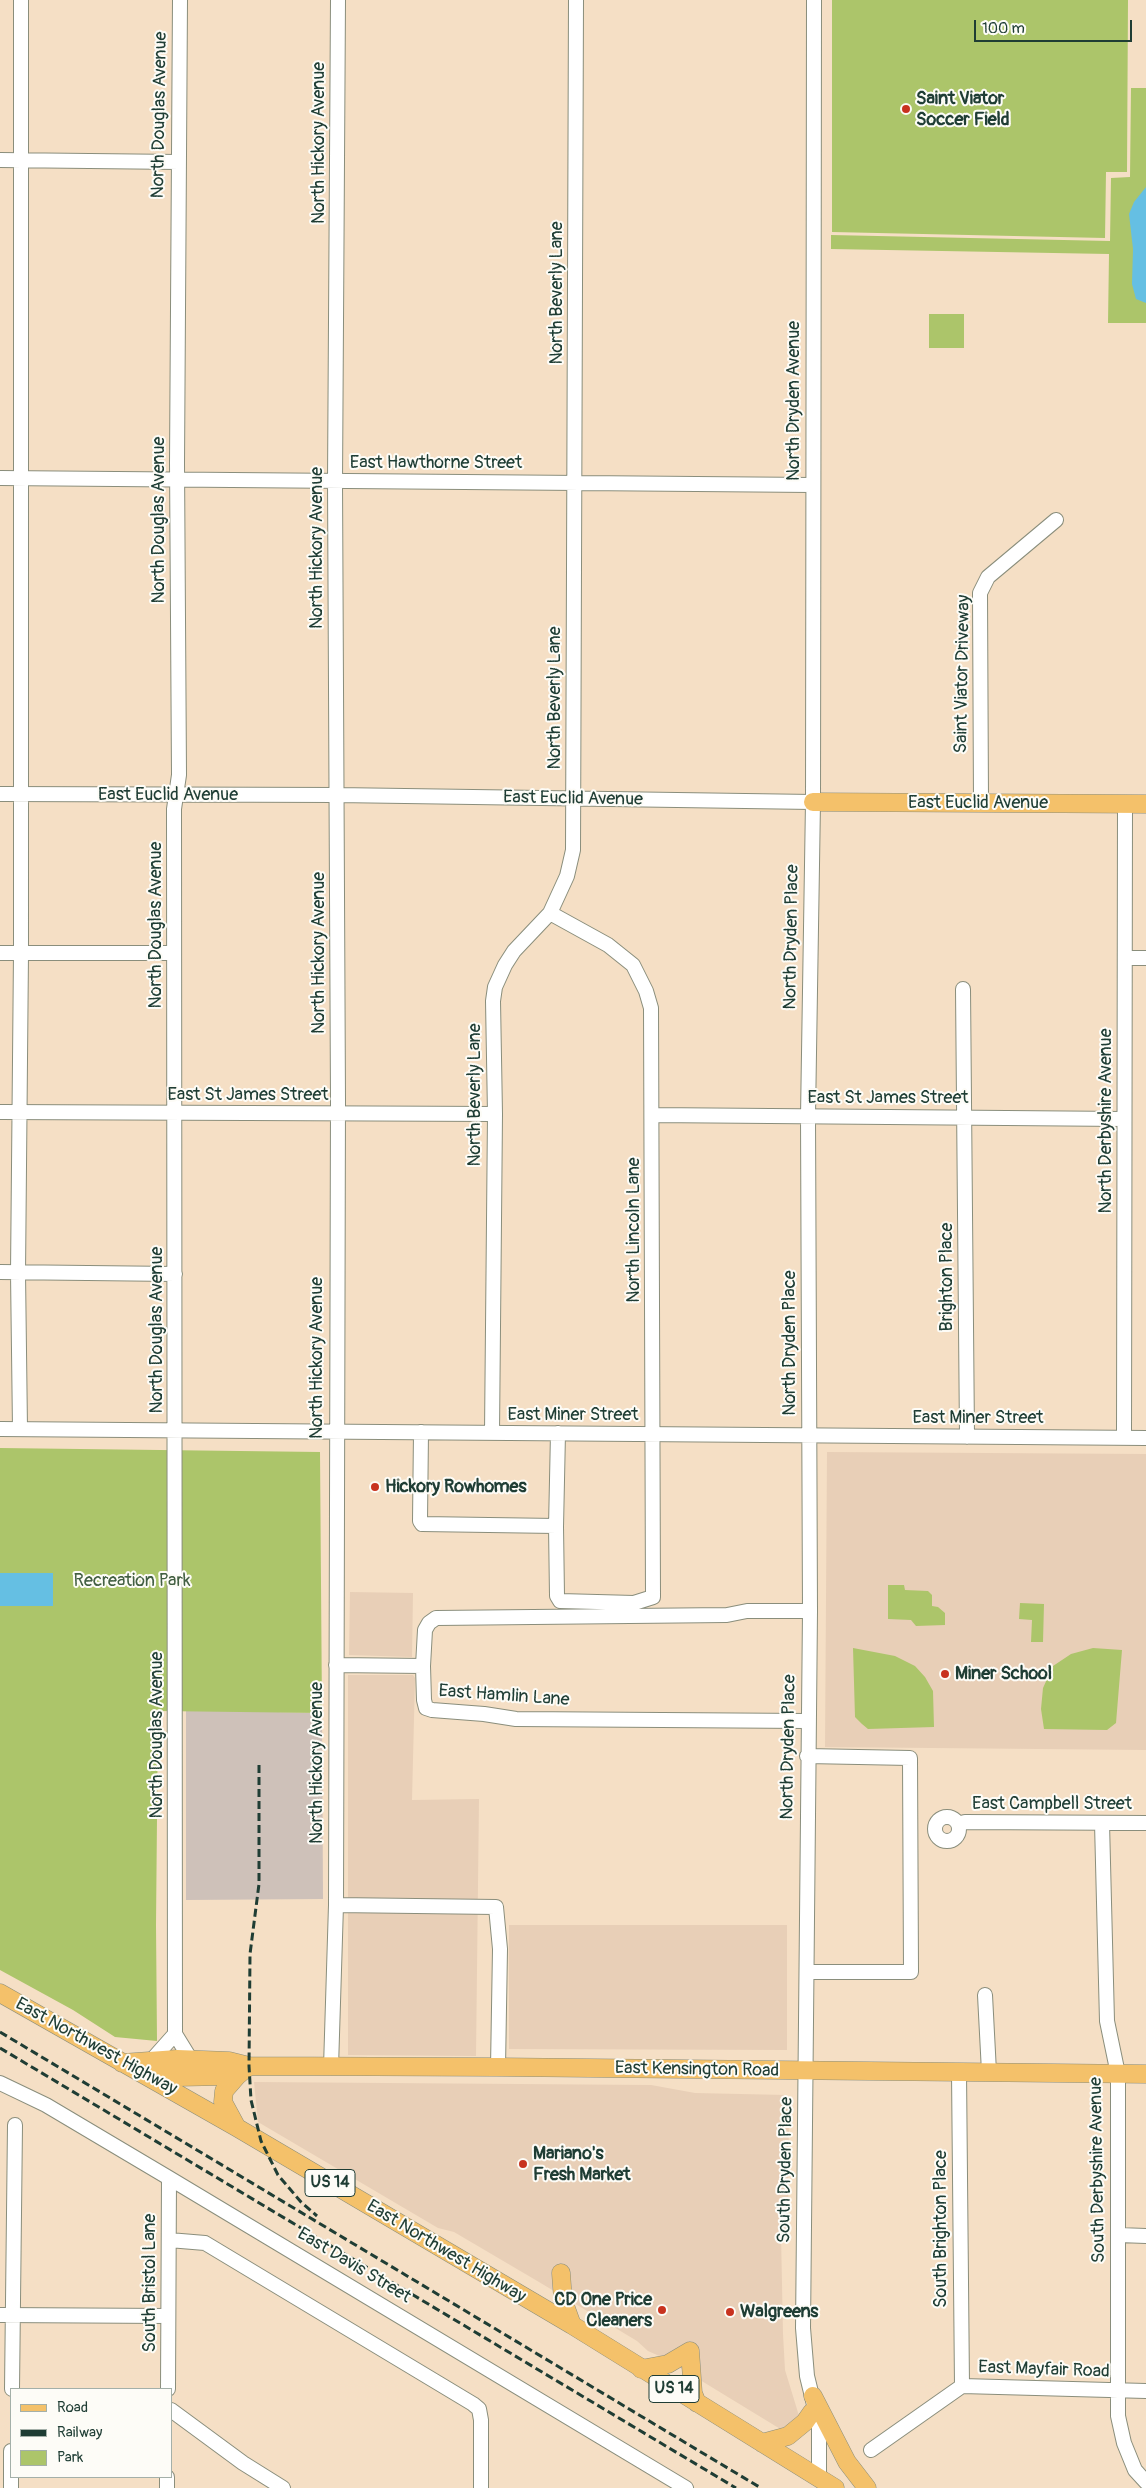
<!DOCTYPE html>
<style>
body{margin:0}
#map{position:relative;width:1146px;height:2488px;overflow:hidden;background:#f5dfc5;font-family:Pangolin,sans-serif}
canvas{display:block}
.legend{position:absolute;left:10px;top:2388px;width:162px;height:90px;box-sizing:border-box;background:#fdfcf7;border:1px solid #a4b0a9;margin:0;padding:6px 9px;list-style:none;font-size:15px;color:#1f3d34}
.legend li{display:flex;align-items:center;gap:10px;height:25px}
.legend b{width:25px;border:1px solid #a4b0a9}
.scale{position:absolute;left:974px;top:20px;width:158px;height:22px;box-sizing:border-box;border:2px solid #1f3d34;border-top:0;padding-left:6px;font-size:15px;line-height:18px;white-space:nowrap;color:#1f3d34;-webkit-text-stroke:4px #fdfcf7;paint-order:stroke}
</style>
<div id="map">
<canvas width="1146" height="2488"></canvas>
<ul class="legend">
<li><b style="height:6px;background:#f4c16a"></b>Road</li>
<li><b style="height:6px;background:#1f3d34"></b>Railway</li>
<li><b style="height:14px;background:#acc56a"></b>Park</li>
</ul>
<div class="scale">100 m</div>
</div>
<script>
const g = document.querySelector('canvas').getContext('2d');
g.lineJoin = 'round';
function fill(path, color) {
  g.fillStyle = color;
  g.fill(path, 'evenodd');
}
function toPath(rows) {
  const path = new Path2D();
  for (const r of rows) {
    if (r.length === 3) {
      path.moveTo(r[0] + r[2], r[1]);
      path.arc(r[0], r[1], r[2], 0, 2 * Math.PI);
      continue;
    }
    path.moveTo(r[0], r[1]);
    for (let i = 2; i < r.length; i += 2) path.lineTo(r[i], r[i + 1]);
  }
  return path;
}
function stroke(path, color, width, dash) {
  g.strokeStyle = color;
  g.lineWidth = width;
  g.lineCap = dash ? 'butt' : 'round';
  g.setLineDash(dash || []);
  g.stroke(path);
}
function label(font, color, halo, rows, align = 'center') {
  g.font = font + ' Pangolin,sans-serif';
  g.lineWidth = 4;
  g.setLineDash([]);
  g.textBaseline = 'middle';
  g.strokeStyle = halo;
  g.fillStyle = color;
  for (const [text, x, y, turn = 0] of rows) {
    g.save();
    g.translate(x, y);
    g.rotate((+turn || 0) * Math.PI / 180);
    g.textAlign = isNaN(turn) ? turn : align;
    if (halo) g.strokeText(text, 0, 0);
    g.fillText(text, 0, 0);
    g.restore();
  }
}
fill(toPath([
 [827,1452,1146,1454,1146,1750,825,1747],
 [350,1592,413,1593,412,1657,349,1655],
 [348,1675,413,1675,415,1678,412,1800,479,1799,476,2056,348,2055],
 [509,1925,787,1925,787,2050,509,2049],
 [254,2082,651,2085,695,2093,786,2095,789,2098,788,2229,781,2235,783,2334,785,2370,800,2419,782,2430,664,2358,648,2351,637,2341,539,2282,454,2232,438,2228,258,2122]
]), '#e8cfb7');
fill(toPath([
 [186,1710,322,1713,323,1899,186,1900]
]), '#cec1b9');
fill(toPath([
 [832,0,1128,0,1127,172,1106,172,1105,238,832,232],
 [1131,88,1146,88,1146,323,1108,323,1109,254,831,249,831,235,1110,241,1111,178,1130,177],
 [929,314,964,314,964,348,929,348],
 [0,1448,320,1452,322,1713,158,1711,156,1925,157,2041,115,2037,73,2010,0,1970],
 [888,1585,904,1585,905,1590,928,1591,932,1595,932,1606,938,1607,945,1613,945,1625,916,1626,911,1620,888,1619],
 [1020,1603,1044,1604,1043,1642,1031,1642,1032,1620,1019,1619],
 [853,1648,895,1656,915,1666,925,1677,933,1691,934,1727,868,1729,862,1724,855,1717],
 [1093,1648,1122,1650,1116,1723,1107,1730,1044,1729,1041,1709,1043,1688,1053,1666,1071,1654]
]), '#acc56a');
fill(toPath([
 [1146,187,1146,303,1136,299,1132,284,1133,249,1129,214,1134,202],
 [0,1573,53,1573,53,1606,0,1606]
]), '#65bfe3');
const minor = toPath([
 [814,0,813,802,808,1116,810,1611,803,2328,807,2376,819,2425,819,2479],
 [0,160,179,162],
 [0,478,812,485],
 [0,794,337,795,813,802],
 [981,803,980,593,988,577,1056,520],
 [0,953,174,953],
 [1126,958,1146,958],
 [963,989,967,1437],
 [0,1112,495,1114],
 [652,1115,1124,1119],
 [0,1272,175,1274],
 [0,1429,1146,1438],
 [20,1429,18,1273,21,953,21,0],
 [421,1432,420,1521,422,1524,556,1526,557,1596,560,1601,634,1603,653,1597,651,1008,646,991,633,965,608,945,550,913],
 [492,1433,495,1114,493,1001,495,987,505,965,514,951,550,913,567,876,573,850,576,0],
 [1124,1438,1125,804],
 [556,1527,558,1433],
 [336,1665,423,1666],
 [807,1721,516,1719,484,1714,432,1710,426,1708,424,1700,423,1666,425,1630,429,1623,436,1618,727,1615,747,1611,810,1611],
 [947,1829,12],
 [1102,1823,1107,2021,1118,2074,1118,2416,1124,2443,1135,2470,1146,2482],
 [958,1824,965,1822,1146,1823],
 [336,1905,496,1907,500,1949,498,2067],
 [807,1972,911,1972,910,1758,807,1756],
 [985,1995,989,2072],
 [175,2034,174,809,179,775,177,463,180,0],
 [151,2061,175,2034,191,2060],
 [331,2067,336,1905,338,1100,335,481,338,0],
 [959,2072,962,2386],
 [0,2083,46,2105,169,2178,686,2488],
 [1119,2235,1146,2236],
 [169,2240,205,2243,473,2404,479,2409,481,2420,481,2488],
 [0,2315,168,2316],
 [12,2389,15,2125],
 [168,2389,169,2178],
 [171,2410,243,2463,283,2488],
 [871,2450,962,2386,1146,2391],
 [11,2488,11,2451],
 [167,2488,167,2477]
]);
const major = toPath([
 [813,802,1146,804],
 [0,1993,236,2127,572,2325,835,2488],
 [122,2063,177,2059,229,2061,249,2066,498,2067,1146,2074],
 [147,2069,178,2077,227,2076,237,2076,249,2066],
 [236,2126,223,2102,224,2091,237,2076],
 [561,2273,563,2300,572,2325],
 [690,2351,693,2393,697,2403],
 [641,2369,668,2364,690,2351],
 [813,2396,847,2462,867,2488],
 [762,2443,788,2436,805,2422,812,2412]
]);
stroke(minor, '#8a8e7c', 16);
stroke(major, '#8a8e7c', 19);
stroke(minor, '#fff', 14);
stroke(major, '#f4c16a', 18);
stroke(toPath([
 [259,1765,259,1884,250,1954,249,2066,251,2100,261,2141,278,2175,301,2202,317,2216],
 [0,2032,761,2488],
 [0,2048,736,2488]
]), '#1f3d34', 3, [8, 4]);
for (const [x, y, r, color] of [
 [906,109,5,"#c8321e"],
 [375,1487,5,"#c8321e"],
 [945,1674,5,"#c8321e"],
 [523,2164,5,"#c8321e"],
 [662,2310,5,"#c8321e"],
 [730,2312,5,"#c8321e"]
]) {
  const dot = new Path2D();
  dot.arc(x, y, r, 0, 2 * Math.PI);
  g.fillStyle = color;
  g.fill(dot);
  stroke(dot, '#fdfcf7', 2);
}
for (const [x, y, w] of [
 [330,2183,50],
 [674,2389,50]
]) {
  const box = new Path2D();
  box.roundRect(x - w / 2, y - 13.5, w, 27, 4);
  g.fillStyle = '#fdfcf7';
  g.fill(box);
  stroke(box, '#1f3d34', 1);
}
label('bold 16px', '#1f3d34', null, [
 ["US 14",330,2183],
 ["US 14",674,2389]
]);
label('bold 18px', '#1f3d34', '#fdfcf7', [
 ["Saint Viator",916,99],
 ["Soccer Field",916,120],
 ["Hickory Rowhomes",385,1487],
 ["Miner School",955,1674],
 ["Mariano's",533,2154],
 ["Fresh Market",533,2175],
 ["CD One Price",652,2300,"right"],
 ["Cleaners",652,2321,"right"],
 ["Walgreens",740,2312]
], 'left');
label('18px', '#1f3d34', '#fdfcf7', [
 ["North Douglas Avenue",160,115,-89],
 ["North Hickory Avenue",319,143,-90],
 ["North Beverly Lane",557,293,-90],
 ["North Dryden Avenue",794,401,-90],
 ["East Hawthorne Street",436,463],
 ["North Douglas Avenue",159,520,-90],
 ["North Hickory Avenue",317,548,-90],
 ["Saint Viator Driveway",963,674,-89],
 ["North Beverly Lane",555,698,-90],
 ["East Euclid Avenue",168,795],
 ["East Euclid Avenue",573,799,1],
 ["East Euclid Avenue",978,803],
 ["North Douglas Avenue",156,925,-90],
 ["North Dryden Place",792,937,-89],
 ["North Hickory Avenue",319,953,-90],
 ["East St James Street",248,1095],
 ["North Beverly Lane",475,1095,-90],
 ["East St James Street",888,1098],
 ["North Derbyshire Avenue",1106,1121,-90],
 ["North Lincoln Lane",634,1230,-90],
 ["Brighton Place",947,1277,-90],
 ["North Douglas Avenue",157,1330,-90],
 ["North Dryden Place",790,1343,-90],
 ["North Hickory Avenue",317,1358,-90],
 ["East Miner Street",573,1415],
 ["East Miner Street",978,1418],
 ["East Hamlin Lane",504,1696,4],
 ["North Douglas Avenue",157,1735,-90],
 ["North Dryden Place",789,1747,-89],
 ["North Hickory Avenue",317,1763,-90],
 ["East Campbell Street",1052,1804],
 ["East Northwest Highway",96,2047,29],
 ["East Kensington Road",697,2070,1],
 ["South Dryden Place",786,2170,-89],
 ["South Derbyshire Avenue",1098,2170,-91],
 ["South Brighton Place",941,2229,-90],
 ["East Northwest Highway",446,2252,31],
 ["East Davis Street",354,2266,31],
 ["South Bristol Lane",150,2283,-90],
 ["East Mayfair Road",1044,2370,2]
]);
label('18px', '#425f42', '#fdfcf7', [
 ["Recreation Park",132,1581]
]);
</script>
